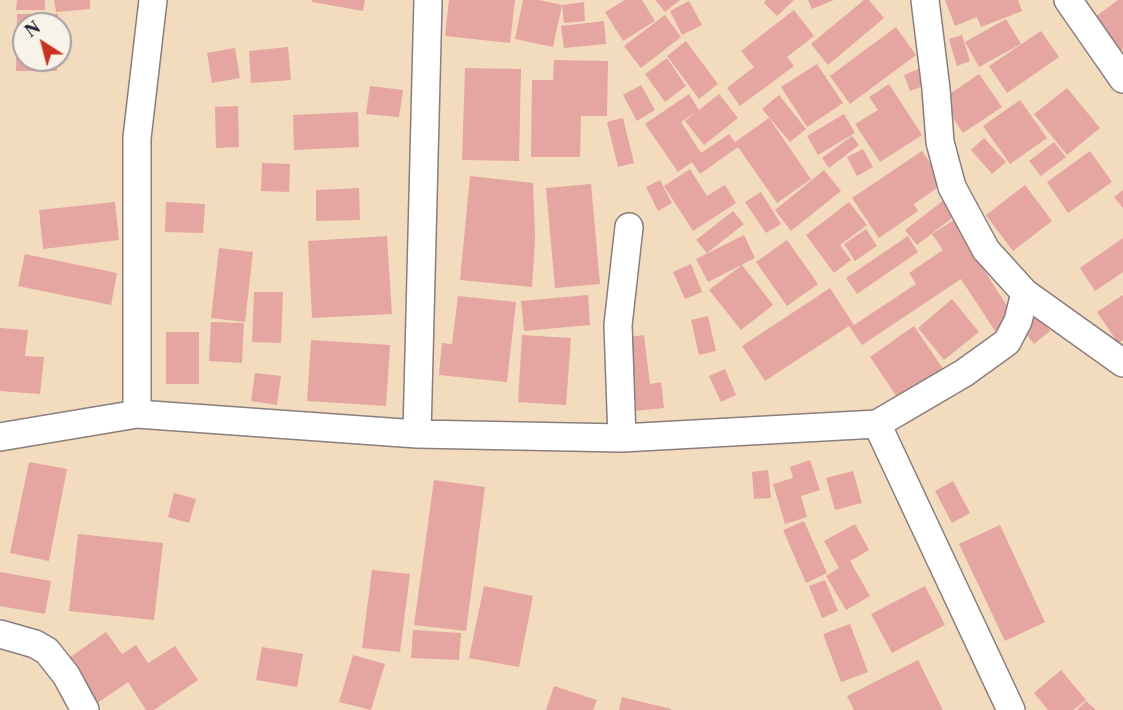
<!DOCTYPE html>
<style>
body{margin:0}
#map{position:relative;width:1123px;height:710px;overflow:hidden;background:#f3dbbe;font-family:"Libre Caslon Text",serif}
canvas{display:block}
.north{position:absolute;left:12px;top:12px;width:60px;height:60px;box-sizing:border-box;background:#f7f3e8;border:2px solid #a29fa3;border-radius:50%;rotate:324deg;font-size:16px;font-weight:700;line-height:24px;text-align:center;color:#22223b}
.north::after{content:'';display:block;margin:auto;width:21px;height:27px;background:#c8321e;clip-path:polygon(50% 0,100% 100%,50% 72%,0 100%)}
</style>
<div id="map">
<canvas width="1123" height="710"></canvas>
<div class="north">N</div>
</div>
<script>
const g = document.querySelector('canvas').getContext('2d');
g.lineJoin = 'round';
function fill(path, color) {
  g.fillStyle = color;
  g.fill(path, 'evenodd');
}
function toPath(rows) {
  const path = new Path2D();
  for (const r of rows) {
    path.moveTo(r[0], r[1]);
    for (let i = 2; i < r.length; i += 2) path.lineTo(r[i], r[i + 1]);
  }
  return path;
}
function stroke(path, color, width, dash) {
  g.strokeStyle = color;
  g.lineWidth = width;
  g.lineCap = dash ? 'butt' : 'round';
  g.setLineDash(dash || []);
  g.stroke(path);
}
fill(toPath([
 [17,0,45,0,45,10,16,10],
 [54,0,90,0,90,9,56,12],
 [312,0,365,0,363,11,312,2],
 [449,0,515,0,510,43,445,36],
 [523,0,539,0,562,5,553,47,515,39],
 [625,0,642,0,655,21,623,41,605,12],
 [655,0,680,0,665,12],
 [766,0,794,0,777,16,764,3],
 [808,0,834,0,812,9],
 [864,0,869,0,884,18,828,65,811,44],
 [945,0,1018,0,1022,11,981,27,977,17,955,26],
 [1118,0,1123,0,1123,49,1114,55,1091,20],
 [689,1,702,25,682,35,670,11],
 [584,2,585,21,564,23,562,5],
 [794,10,814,36,787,57,794,66,740,106,727,88,754,67,741,51],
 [17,14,58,14,58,24,24,24,24,60,57,60,57,71,16,71],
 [665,15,681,37,641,68,624,46],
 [1006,19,1021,44,979,67,965,42],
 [604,21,606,44,564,48,561,26],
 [896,27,916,55,850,104,830,76],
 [1041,31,1059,57,1007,93,989,66],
 [962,35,970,61,957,66,949,39],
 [686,41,718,84,699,99,667,56],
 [288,47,291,80,251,83,249,51],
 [235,48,240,78,212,83,207,53],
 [667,58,686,86,665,102,645,74],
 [554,60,608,61,607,116,581,116,580,157,531,157,532,80,553,80],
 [817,64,843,103,807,127,781,87],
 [926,66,933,82,910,91,904,75],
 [465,68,521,69,519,161,462,160],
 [979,74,1002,107,963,133,941,100],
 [889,84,922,135,880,162,855,124,878,110,869,97],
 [641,85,655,110,637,121,623,95],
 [370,86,403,90,399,117,366,114],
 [1067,88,1100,128,1067,155,1034,114],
 [689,94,699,110,719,94,738,118,704,145,685,121,695,113,681,122,701,153,729,134,735,142,769,118,811,179,777,203,738,147,700,174,692,162,678,172,645,124],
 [779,95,806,129,790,142,762,109],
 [1020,100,1047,138,1010,164,983,126],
 [238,106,239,147,216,148,215,107],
 [358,112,359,147,294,150,293,115],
 [844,114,855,133,818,155,807,136],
 [623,118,634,163,618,167,607,122],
 [852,136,859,145,829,168,822,158],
 [984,138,1006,162,992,174,971,150],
 [1054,142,1066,157,1041,176,1029,161],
 [863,149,873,167,857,176,847,157],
 [922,151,944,183,914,204,918,211,879,238,852,198],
 [1090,151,1112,182,1068,213,1047,182],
 [262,163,290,164,289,192,261,191],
 [690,169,707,196,725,185,736,203,693,231,664,186],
 [824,170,841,191,791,231,775,210],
 [470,176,533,183,535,238,532,287,460,280],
 [660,180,672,203,658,211,646,187],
 [591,184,600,284,555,288,546,188],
 [1025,185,1052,221,1013,251,986,215],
 [359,188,360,220,316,221,316,190],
 [1123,190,1123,208,1114,197],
 [761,192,781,224,766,233,745,202],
 [944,200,956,215,917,245,905,230],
 [115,202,119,240,43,249,39,210],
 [166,202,205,204,203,233,165,232],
 [849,202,867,225,840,245,851,260,834,273,806,235],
 [733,211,744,224,707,253,696,240],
 [957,218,970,238,965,241,1015,318,995,331,961,279,862,345,849,326,765,381,742,346,830,288,854,325,916,284,909,273,943,250,932,234],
 [866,229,877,246,855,261,844,244],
 [744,235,755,258,708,282,696,259],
 [387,236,392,314,312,318,308,241],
 [908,236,918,252,857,294,846,278],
 [1123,238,1123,272,1095,291,1080,268],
 [787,240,818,284,787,306,756,262],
 [219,248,253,252,245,322,211,318],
 [25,254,117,273,111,305,18,286],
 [691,264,702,292,685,299,673,272],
 [742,265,773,305,741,330,709,290],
 [254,292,283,292,281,343,252,342],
 [588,295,590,325,524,331,521,301],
 [1123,295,1123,340,1118,343,1097,312],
 [458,296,516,302,507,382,439,375,442,343,452,344],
 [952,299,979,332,944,360,918,328],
 [1038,315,1050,331,1034,344,1021,328],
 [708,316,716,351,699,355,691,320],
 [211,322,244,323,242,363,209,361],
 [914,326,944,370,899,400,870,357],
 [0,328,28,330,25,356,44,357,40,394,0,391],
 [166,332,199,332,199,384,166,384],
 [522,335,571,338,566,405,518,402],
 [644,335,650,384,661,382,664,408,635,411,628,337],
 [311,340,390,345,386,406,307,401],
 [725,369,736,395,721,402,709,376],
 [255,373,281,376,277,405,251,401],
 [810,460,820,490,801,496,807,517,785,524,773,484,793,478,790,467],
 [29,462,67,469,49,561,10,553],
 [768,470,771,498,754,499,752,472],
 [853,471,862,503,835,510,826,478],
 [434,480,485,487,466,631,414,625],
 [953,481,970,513,952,523,935,491],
 [174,493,196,499,189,523,168,517],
 [804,521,827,573,806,583,783,530],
 [855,524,869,550,850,561,870,596,846,610,826,576,839,568,824,541],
 [1000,525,1045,622,1005,641,959,544],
 [78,534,163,543,154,620,69,611],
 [372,570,410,574,400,652,362,648],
 [0,572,51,581,45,614,0,606],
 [825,580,838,611,822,618,809,586],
 [484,586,533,596,519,667,469,658],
 [925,586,945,625,892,653,871,614],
 [850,624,868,672,841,682,823,634],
 [413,630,461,633,459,660,411,658],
 [106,632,122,654,136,645,148,663,175,646,198,680,154,710,146,710,128,682,96,704,66,660],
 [262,647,303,654,297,687,256,680],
 [353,655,385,664,371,710,339,702],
 [918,660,943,710,854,710,847,696],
 [1061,670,1086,700,1073,710,1048,710,1034,693],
 [554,686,597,700,593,710,546,710],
 [622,697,671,709,671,710,619,710],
 [1086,701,1096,710,1077,710]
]), '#e5a5a1');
const street = toPath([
 [925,0,936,89,940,142,952,187,986,250,1025,293,1123,363],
 [1068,0,1123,79],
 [137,414,137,138,153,0],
 [877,424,1011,710],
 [417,434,428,0],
 [0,437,137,414,417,434,622,438,877,424,964,373,1007,342,1018,321,1025,293],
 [622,438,618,325,629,227],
 [0,634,35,644,47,651,66,675,85,710]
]);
stroke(street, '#8a7e7c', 30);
stroke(street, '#fff', 27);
</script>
